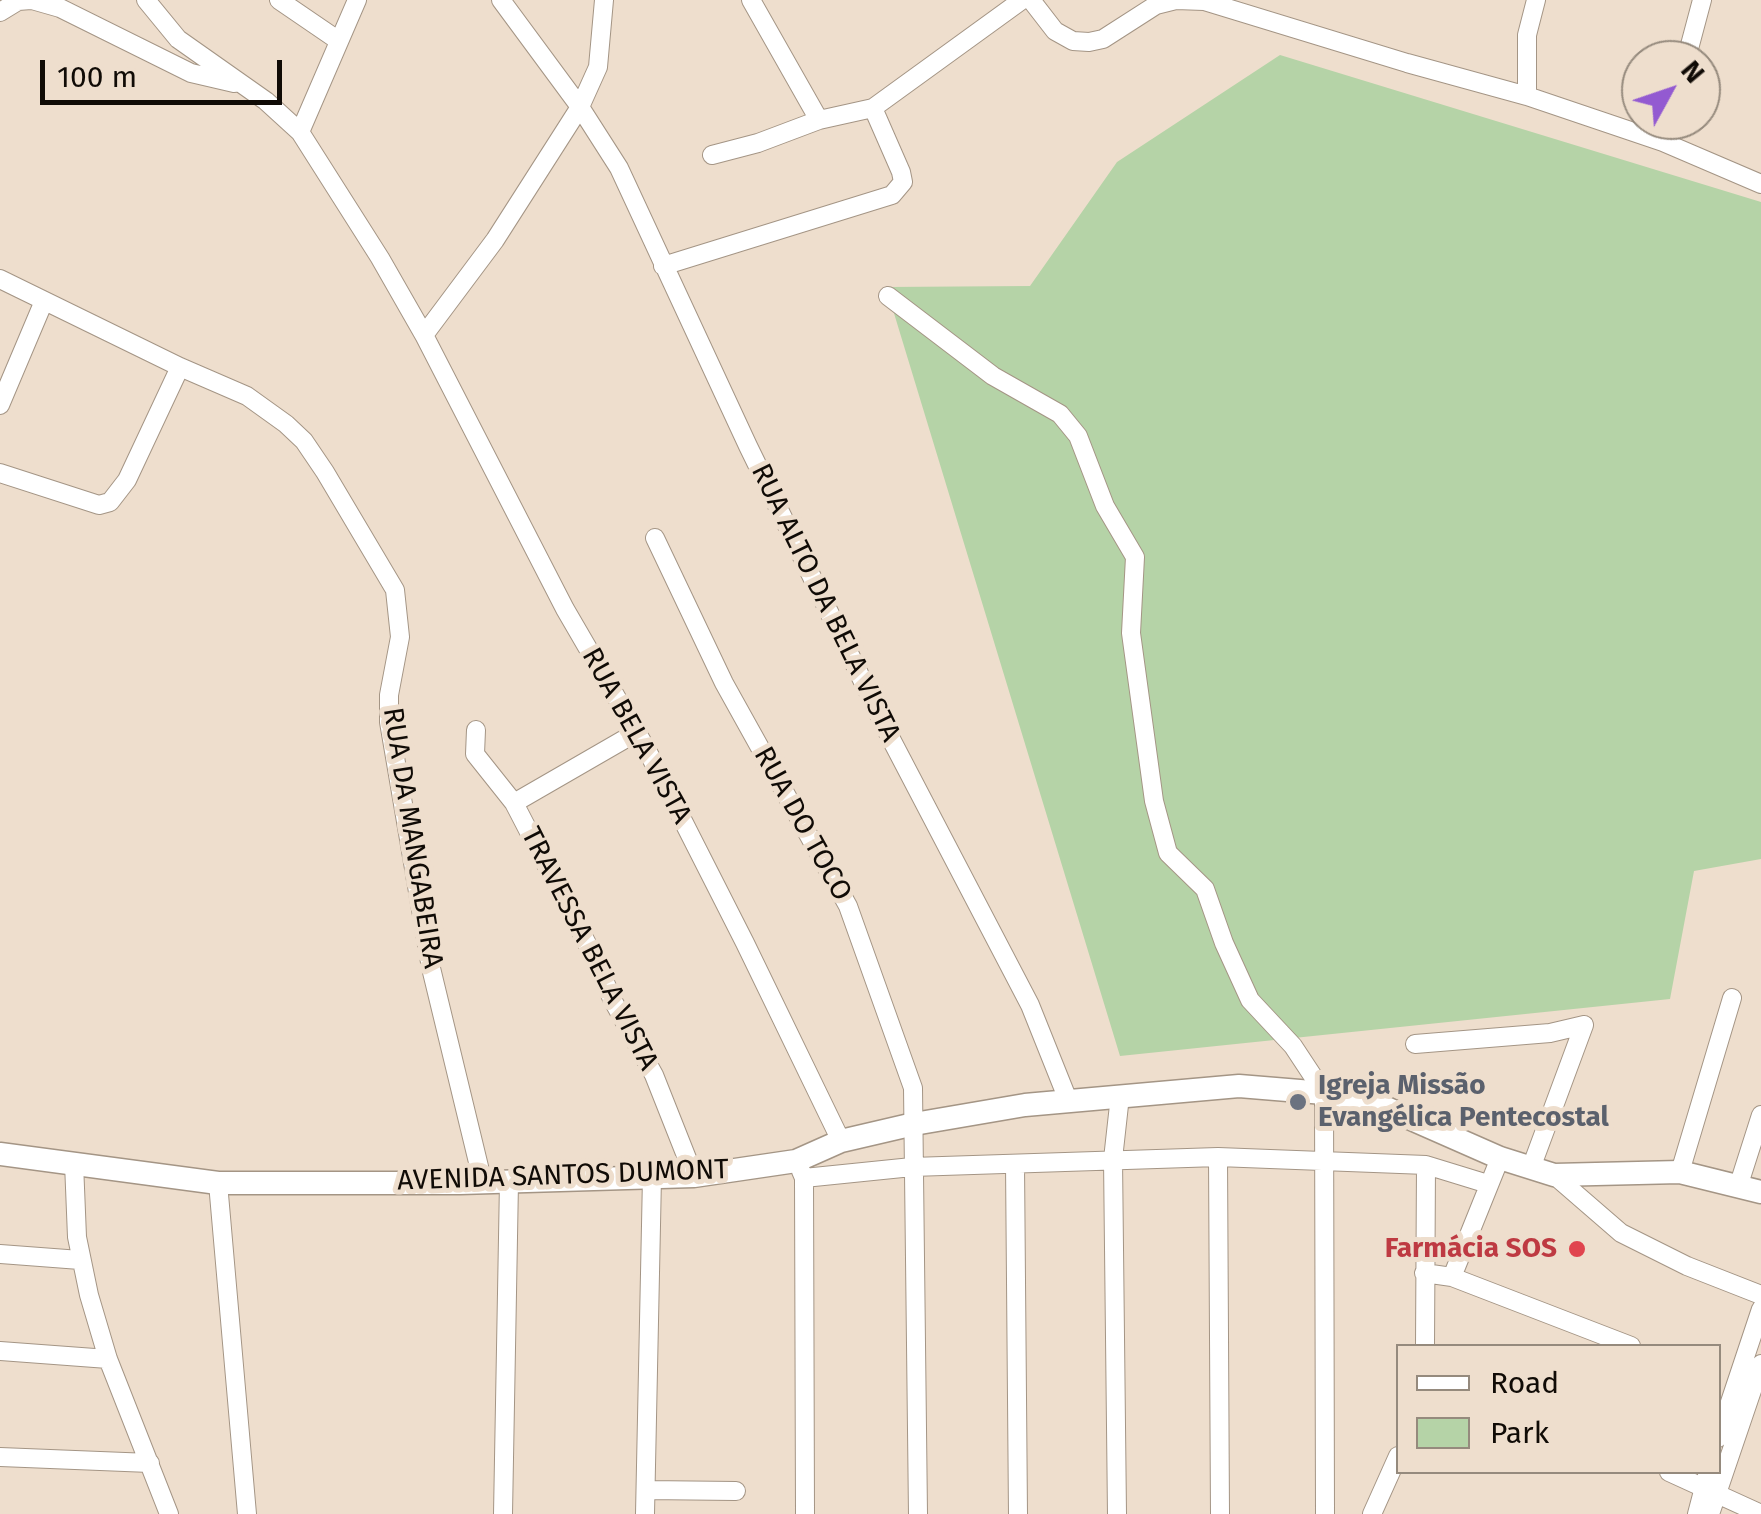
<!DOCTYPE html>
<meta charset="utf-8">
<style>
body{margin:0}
#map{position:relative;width:1761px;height:1514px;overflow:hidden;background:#eedecd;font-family:"Fira Sans",sans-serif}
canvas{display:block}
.legend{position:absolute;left:1396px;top:1344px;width:325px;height:130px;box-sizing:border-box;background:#eedecd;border:2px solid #958a7d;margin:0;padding:12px 18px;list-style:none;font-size:30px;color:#100b06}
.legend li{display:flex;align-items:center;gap:20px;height:50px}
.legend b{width:50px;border:2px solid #958a7d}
.north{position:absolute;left:1621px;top:40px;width:100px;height:100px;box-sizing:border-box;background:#eedecd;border:2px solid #958a7d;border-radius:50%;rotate:50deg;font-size:28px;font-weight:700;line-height:40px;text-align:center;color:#100b06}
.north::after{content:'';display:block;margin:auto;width:35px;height:45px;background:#935ad1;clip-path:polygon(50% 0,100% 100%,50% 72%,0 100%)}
.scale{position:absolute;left:40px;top:60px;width:242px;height:45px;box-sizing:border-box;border:5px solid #100b06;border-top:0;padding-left:12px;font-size:30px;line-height:35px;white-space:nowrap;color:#100b06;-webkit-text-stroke:8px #eedecd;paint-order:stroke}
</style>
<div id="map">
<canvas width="1761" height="1514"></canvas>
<ul class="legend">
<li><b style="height:12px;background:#fff"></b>Road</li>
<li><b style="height:28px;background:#b5d3a7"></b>Park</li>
</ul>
<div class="north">N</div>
<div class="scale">100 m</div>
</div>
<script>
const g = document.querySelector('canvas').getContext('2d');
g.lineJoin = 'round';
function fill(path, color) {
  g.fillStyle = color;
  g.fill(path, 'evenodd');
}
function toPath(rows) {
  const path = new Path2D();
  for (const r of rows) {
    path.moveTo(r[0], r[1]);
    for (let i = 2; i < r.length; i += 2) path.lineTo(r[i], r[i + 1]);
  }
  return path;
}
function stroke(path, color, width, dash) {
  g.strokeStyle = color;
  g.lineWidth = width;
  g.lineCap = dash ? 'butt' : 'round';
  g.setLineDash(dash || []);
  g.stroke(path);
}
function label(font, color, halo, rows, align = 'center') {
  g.font = font + ' "Fira Sans",sans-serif';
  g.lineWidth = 10;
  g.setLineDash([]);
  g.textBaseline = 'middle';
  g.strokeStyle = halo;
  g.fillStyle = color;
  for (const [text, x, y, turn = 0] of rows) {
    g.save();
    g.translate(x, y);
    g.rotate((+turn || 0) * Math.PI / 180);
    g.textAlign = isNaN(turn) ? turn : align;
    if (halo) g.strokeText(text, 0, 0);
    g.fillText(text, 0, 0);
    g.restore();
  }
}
fill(toPath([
 [1280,55,1761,202,1761,859,1694,871,1670,999,1120,1056,886,287,1030,286,1117,162]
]), '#b5d3a7');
const minor = toPath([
 [32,0,60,8,191,73,234,83],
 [146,0,178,39,266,101,300,132,380,258,424,335,565,609,647,750,745,943,841,1141],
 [279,0,339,41],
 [501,0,580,107,619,168,748,446,891,739,1030,1005,1068,1100],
 [751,0,819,120],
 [1031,0,1055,31,1073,41,1089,42,1103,39,1156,5,1176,0,1204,1,1407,63,1527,96],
 [1536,0,1527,35,1527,96,1663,142,1761,184],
 [0,12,18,1,31,0],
 [1686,60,1702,0],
 [300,132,357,0],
 [1663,142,1669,120],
 [712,155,758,143,819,120,873,108,1022,0],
 [663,266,892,195,903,182,901,172,873,108],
 [0,279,180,367,247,396,286,424,304,441,325,472,395,590,400,637,389,695,389,722,431,968,483,1183],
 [888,296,993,376,1060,414,1078,436,1105,506,1135,557,1131,633,1154,801,1168,853,1205,889,1224,943,1250,1000,1293,1046,1324,1093,1325,1514],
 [424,335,495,240,580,107,598,67,604,0],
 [0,405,44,301],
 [0,473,99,505,110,502,127,480,180,367],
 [655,538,724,683,848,906,913,1088,918,1514],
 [476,730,475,754,514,803,597,963,612,999,654,1075,694,1176],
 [514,803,637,732],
 [1415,1044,1550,1033,1584,1025],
 [1218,1157,1220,1514],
 [74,1163,77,1237,89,1295,108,1359,169,1514],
 [1015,1164,1018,1514],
 [1531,1168,1584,1025],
 [801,1171,804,1178,805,1514],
 [1680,1172,1732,998],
 [1554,1175,1621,1233,1687,1266,1761,1295],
 [804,1178,912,1167,1218,1157,1426,1165,1488,1184],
 [218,1183,247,1514],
 [1739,1184,1761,1115],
 [0,1254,80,1260],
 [1424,1273,1452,1277,1631,1346],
 [1452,1277,1500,1158],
 [1425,1346,1426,1165],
 [0,1351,108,1359],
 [1718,1438,1761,1309],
 [0,1457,150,1463],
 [1669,1472,1761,1514],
 [646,1490,736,1491],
 [503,1514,509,1182],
 [645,1514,652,1177],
 [1117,1514,1113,1159,1120,1096],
 [1372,1514,1398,1456],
 [1697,1514,1708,1472],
 [1710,1514,1761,1364]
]);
const major = toPath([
 [0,1154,218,1183,460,1183,694,1176,796,1161,841,1141,914,1124,1025,1105,1239,1086,1324,1093,1375,1103,1500,1158,1554,1175,1680,1172,1761,1192]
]);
stroke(minor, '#a49585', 20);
stroke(major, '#a49585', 25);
stroke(minor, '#fff', 18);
stroke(major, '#fff', 22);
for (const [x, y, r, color] of [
 [1298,1102,10,"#6b7280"],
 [1577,1249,10,"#e0444e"]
]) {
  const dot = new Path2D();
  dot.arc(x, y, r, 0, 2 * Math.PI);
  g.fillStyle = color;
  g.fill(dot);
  stroke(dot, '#eedecd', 4);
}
label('28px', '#100b06', '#eedecd', [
 ["RUA ALTO DA BELA VISTA",825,603,64],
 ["RUA BELA VISTA",636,736,61],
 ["RUA DO TOCO",802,824,61],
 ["RUA DA MANGABEIRA",412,838,81],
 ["TRAVESSA BELA VISTA",589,949,63],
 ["AVENIDA SANTOS DUMONT",563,1176,-2]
]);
label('bold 28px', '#5b616d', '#eedecd', [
 ["Igreja Missão",1318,1086],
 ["Evangélica Pentecostal",1318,1118]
], 'left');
label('bold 28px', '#be3a42', '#eedecd', [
 ["Farmácia SOS",1557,1249]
], 'right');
</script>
